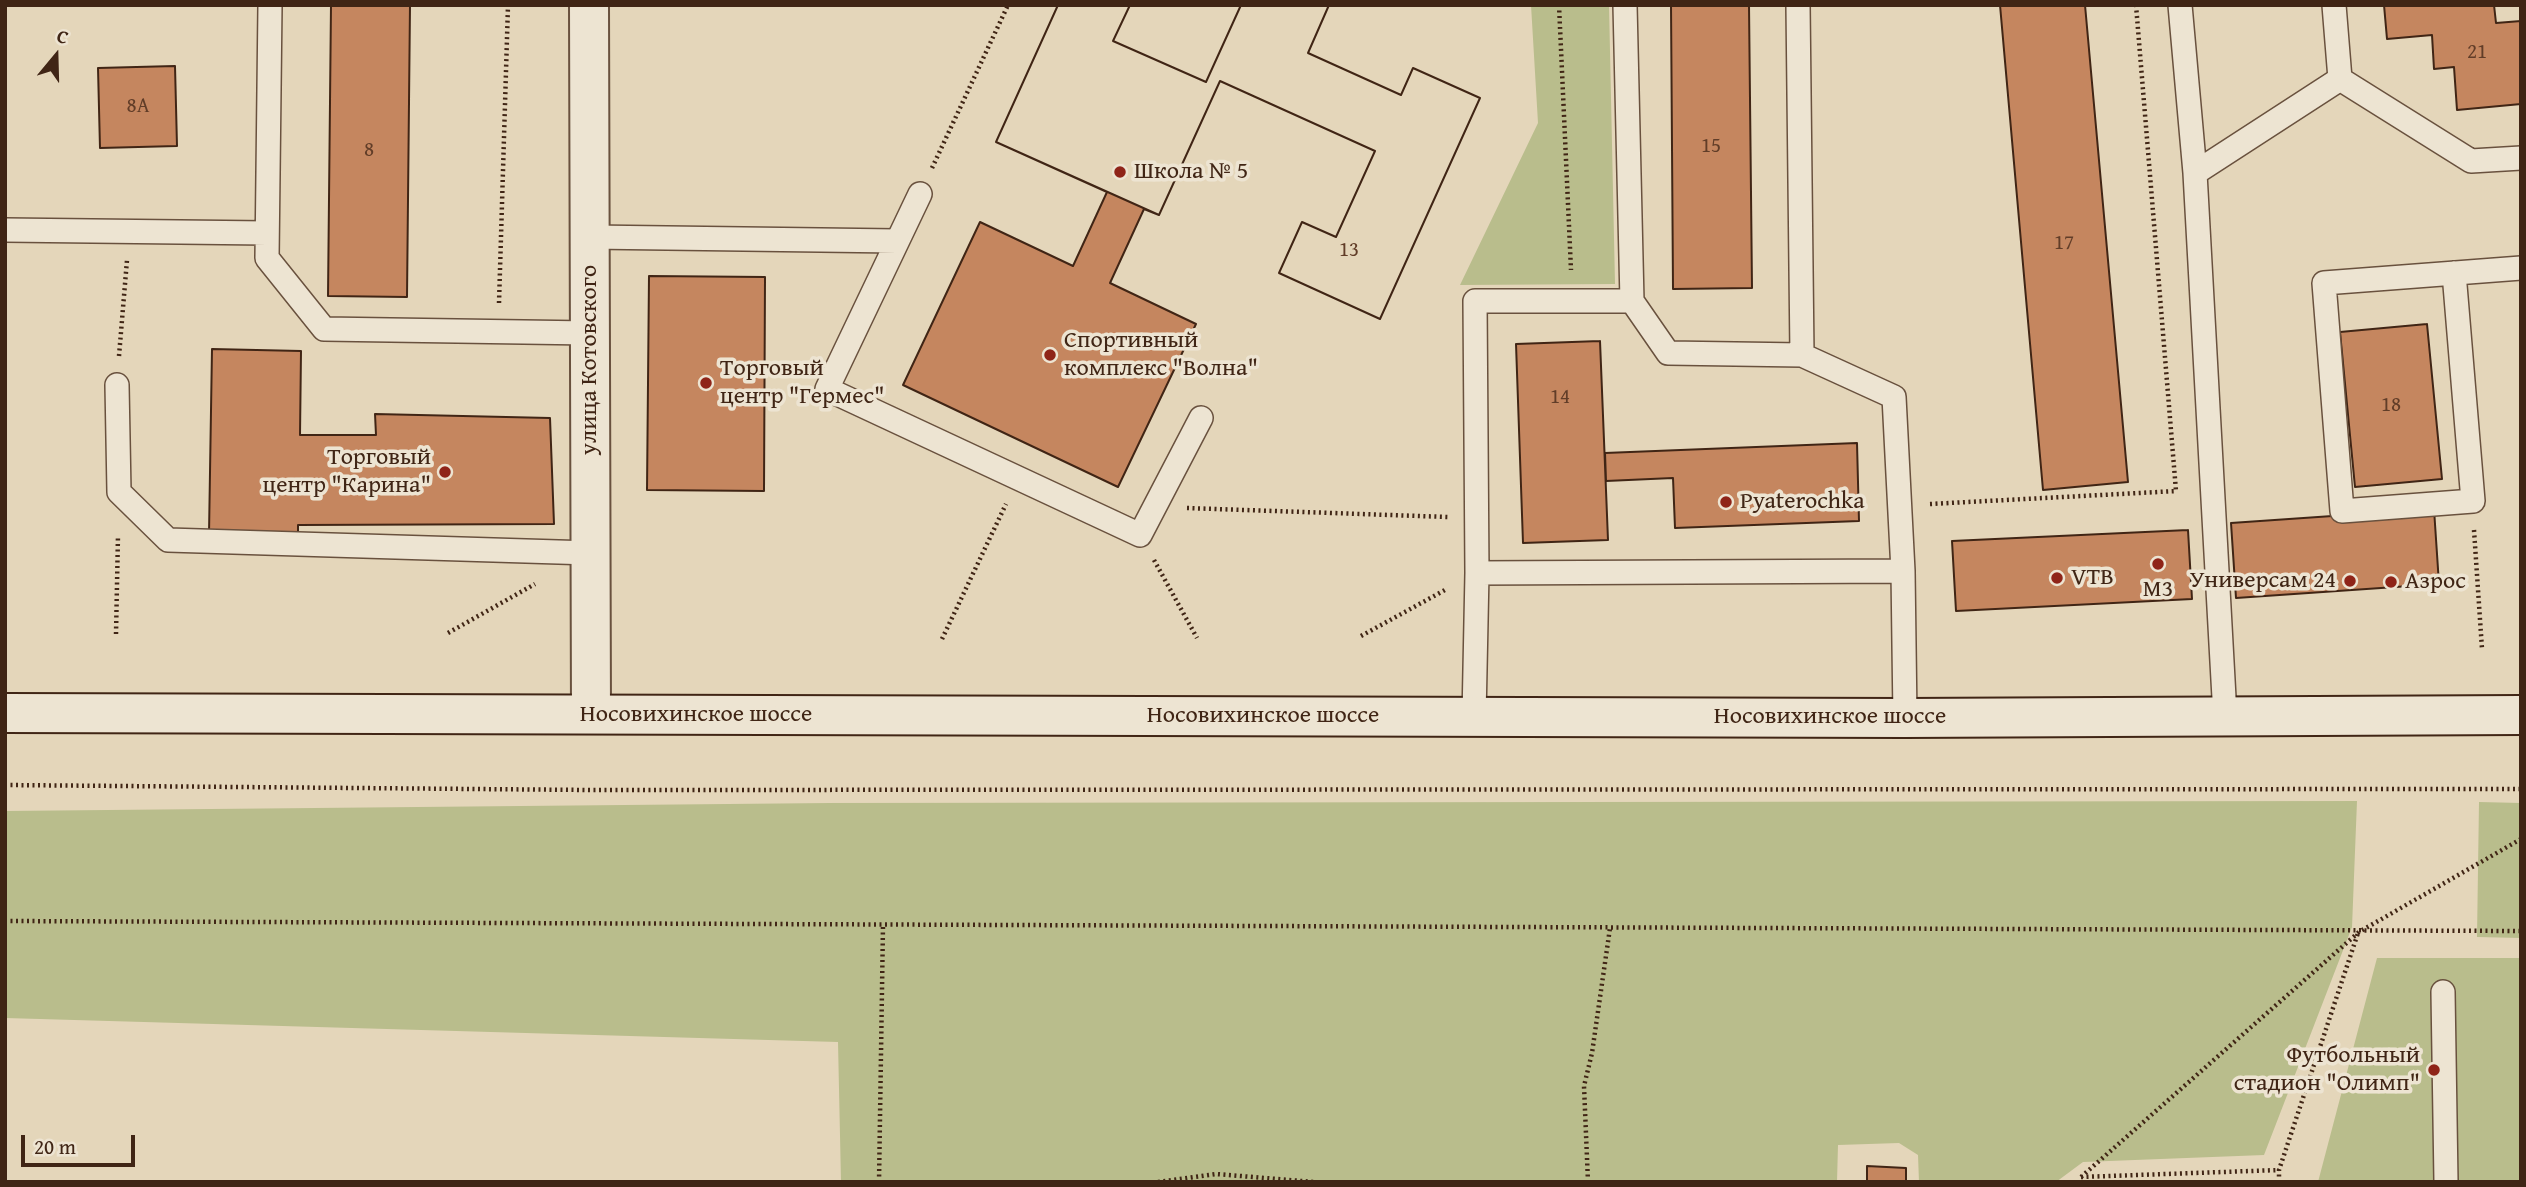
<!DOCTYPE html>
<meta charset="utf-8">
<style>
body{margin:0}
#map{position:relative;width:2526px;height:1187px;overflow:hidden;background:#e4d6ba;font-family:"Gentium Book Plus",serif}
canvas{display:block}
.frame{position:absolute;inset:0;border:7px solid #402515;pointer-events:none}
.north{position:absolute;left:21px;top:21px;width:70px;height:70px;-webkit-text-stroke:5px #ede4d2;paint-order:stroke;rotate:19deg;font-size:19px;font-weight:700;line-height:28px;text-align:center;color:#402515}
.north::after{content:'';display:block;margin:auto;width:24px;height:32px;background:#402515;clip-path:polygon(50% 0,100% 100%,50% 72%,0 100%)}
.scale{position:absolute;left:21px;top:1135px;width:114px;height:32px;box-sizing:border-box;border:4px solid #402515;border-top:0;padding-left:9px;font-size:21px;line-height:24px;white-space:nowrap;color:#402515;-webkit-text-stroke:5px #ede4d2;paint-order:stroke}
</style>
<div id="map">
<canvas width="2526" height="1187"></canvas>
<div class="frame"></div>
<div class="north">С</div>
<div class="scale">20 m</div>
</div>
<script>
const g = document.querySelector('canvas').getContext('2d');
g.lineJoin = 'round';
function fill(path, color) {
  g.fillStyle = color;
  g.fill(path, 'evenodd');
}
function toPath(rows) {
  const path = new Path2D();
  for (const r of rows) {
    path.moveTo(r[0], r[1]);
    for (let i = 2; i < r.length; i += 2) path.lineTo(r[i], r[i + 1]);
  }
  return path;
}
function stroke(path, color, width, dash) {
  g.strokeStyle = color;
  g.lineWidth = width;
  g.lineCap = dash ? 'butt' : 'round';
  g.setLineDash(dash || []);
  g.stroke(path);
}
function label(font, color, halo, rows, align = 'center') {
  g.font = font + ' "Gentium Book Plus",serif';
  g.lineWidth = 7;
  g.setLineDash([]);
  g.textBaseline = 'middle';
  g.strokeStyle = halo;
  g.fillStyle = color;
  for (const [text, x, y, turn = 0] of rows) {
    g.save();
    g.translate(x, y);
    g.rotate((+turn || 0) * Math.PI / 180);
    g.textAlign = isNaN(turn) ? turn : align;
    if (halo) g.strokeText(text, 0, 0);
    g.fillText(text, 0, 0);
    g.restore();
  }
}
fill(toPath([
 [1531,5,1609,5,1615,284,1460,285,1538,123],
 [2357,801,2352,927,2264,1155,2083,1162,2056,1182,1919,1182,1918,1155,1899,1143,1838,1145,1837,1182,841,1182,838,1042,5,1018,5,811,831,803],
 [2479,802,2521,803,2521,938,2477,937],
 [2377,958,2521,958,2521,1182,2318,1182]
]), '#b9bd8c');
const building = toPath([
 [331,5,410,5,407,297,328,296,331,5],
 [1058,5,1130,5,1113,41,1206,82,1241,5,1329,5,1308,53,1401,95,1413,68,1480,98,1380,319,1279,273,1302,222,1336,237,1375,151,1220,81,1159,215,1144,209,1110,283,1196,324,1118,487,903,385,980,222,1073,266,1107,192,996,142,1058,5],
 [1058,5,1130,5,1113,41,1206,82,1241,5,1329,5,1308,53,1401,95,1413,68,1480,98,1380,319,1279,273,1302,222,1336,237,1375,151,1220,81,1159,215,996,142,1058,5],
 [1671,5,1749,5,1752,288,1673,289,1671,5],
 [2000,5,2085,5,2128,482,2043,490,2000,5],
 [2384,5,2494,5,2496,23,2521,21,2521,104,2457,110,2454,67,2434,69,2432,35,2387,39,2384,5],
 [175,66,177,146,100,148,98,68,175,66],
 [649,276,765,277,764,491,647,490,649,276],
 [2427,324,2442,479,2355,487,2340,332,2427,324],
 [1600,341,1608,540,1523,543,1516,344,1600,341],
 [212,349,301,351,300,435,376,435,375,414,550,418,554,524,298,525,298,536,209,534,212,349],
 [1857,443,1859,521,1675,528,1673,478,1606,481,1605,453,1857,443],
 [2434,509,2439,584,2236,598,2231,523,2434,509],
 [2188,530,2192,599,1956,611,1952,541,2188,530],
 [1867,1166,1906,1168,1906,1182,1867,1182,1867,1166]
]);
fill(building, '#c5865f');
stroke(building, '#402515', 2);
const lane = toPath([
 [270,5,267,258,324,329,590,333],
 [1625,5,1632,301,1668,353,1802,355],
 [1798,5,1802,355,1894,397,1903,571,1905,718],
 [2180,5,2195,173,2225,716],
 [2334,5,2340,79],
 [2340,79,2471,161,2521,158],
 [2195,173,2340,79],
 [920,194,827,389,1140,535,1201,418],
 [5,230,267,233],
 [590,237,897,241],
 [2454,273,2473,501,2342,511,2324,283,2521,268],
 [117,385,119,492,168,540,591,553],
 [1477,573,1903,571],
 [1474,717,1477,573,1475,301,1632,301],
 [2443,992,2446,1182]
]);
const street = toPath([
 [589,5,591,714]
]);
const secondary = toPath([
 [5,713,1905,718,2521,715]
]);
stroke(lane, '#69513e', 26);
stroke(street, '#69513e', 42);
stroke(secondary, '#402515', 42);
stroke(toPath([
 [1559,5,1571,270],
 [2136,5,2176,491],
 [932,168,1008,5],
 [499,303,508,5],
 [119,356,127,260],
 [1930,504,2177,491],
 [1187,508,1448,517],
 [2474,530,2482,649],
 [1154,560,1197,638],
 [448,633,535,584],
 [116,634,118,535],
 [1361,636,1445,590],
 [942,639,1006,504],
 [5,785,590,790,2521,789],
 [5,921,2521,931],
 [2081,1177,2359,932,2521,839],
 [2081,1177,2279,1170],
 [879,1182,883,925],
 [1158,1182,1216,1174,1314,1182],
 [1588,1182,1584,1086,1592,1053,1610,928],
 [2279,1182,2279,1170,2358,933]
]), '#402515', 4.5, [2, 3.5]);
stroke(lane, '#ede4d2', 23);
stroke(street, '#ede4d2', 38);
stroke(secondary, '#ede4d2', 38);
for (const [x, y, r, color] of [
 [1120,172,7,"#8f2418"],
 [1050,355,7,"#8f2418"],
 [706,383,7,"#8f2418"],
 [445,472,7,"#8f2418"],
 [1726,502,7,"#8f2418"],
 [2158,564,7,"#8f2418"],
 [2057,578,7,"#8f2418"],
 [2350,581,7,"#8f2418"],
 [2391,582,7,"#8f2418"],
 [2434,1070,7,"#8f2418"]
]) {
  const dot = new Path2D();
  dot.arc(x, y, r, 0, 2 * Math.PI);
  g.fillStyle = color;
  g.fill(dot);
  stroke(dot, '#ede4d2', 2.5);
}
label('21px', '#613d28', null, [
 ["21",2477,53],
 ["8A",138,107],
 ["15",1711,147],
 ["8",369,151],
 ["17",2064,244],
 ["13",1349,251],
 ["14",1560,398],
 ["18",2391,406]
]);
label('24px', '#402515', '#ede4d2', [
 ["Школа № 5",1134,172],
 ["Спортивный",1064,341],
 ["комплекс \"Волна\"",1064,369],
 ["Торговый",720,369],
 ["центр \"Гермес\"",720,397],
 ["Торговый",431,458,"right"],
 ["центр \"Карина\"",431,486,"right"],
 ["Pyaterochka",1740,502],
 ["VTB",2071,578],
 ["Универсам 24",2336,581,"right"],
 ["Азрос",2405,582],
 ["М3",2158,590,"center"],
 ["Футбольный",2420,1056,"right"],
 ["стадион \"Олимп\"",2420,1084,"right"]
], 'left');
label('24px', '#402515', '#ede4d2', [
 ["улица Котовского",590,360,-90],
 ["Носовихинское шоссе",696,715],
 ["Носовихинское шоссе",1263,716],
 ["Носовихинское шоссе",1830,717]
]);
</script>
